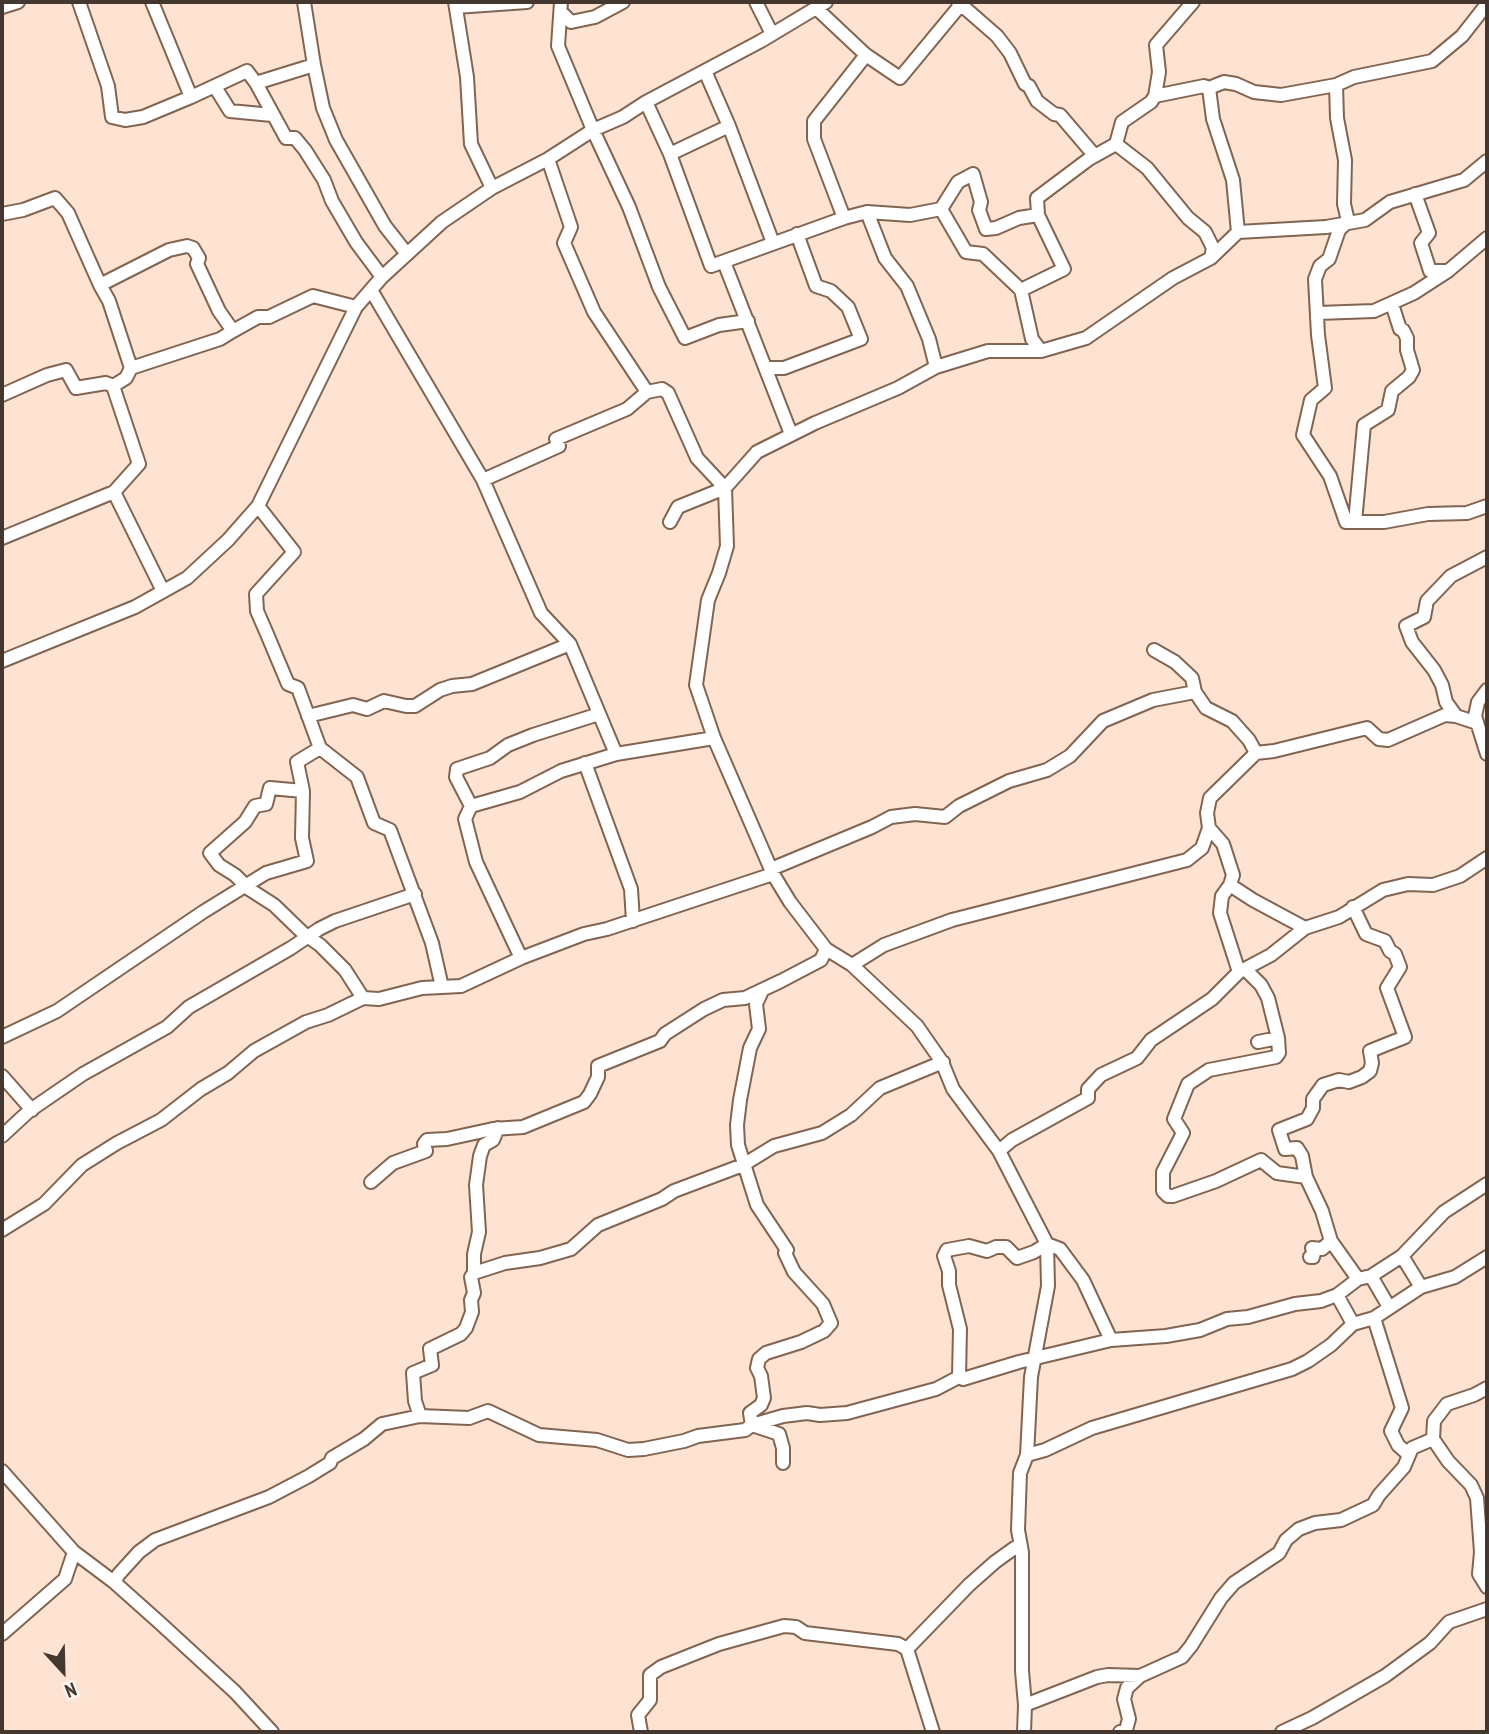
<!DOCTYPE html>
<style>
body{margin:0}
#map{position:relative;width:1489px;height:1734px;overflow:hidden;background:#fee3d2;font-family:"PT Sans Narrow",sans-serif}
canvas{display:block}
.frame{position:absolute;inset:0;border:4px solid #44372f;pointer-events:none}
.north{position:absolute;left:28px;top:1636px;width:70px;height:70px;-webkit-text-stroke:5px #fcf5f0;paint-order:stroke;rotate:158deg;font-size:19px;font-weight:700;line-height:28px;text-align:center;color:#44372f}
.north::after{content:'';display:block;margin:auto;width:24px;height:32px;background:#44372f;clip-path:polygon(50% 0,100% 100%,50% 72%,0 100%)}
</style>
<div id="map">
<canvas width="1489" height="1734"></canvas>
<div class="frame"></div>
<div class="north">N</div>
</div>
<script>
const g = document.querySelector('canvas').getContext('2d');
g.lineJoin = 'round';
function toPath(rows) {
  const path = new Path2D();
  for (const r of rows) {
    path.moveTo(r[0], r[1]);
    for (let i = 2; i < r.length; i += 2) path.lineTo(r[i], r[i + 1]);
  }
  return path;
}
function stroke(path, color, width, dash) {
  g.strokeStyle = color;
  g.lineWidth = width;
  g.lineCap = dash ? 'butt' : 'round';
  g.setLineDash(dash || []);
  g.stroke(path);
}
const minor = toPath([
 [79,2,108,86,112,117,125,120,143,117,191,97],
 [152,2,191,97,247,71,256,83,314,65,304,2],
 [455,2,467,77,471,144,492,188],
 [561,2,558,46,593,130,629,207,659,287,685,338,719,325,748,321],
 [756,2,772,34],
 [958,2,997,36,1010,53,1025,84,1029,86,1037,101,1054,114,1060,115,1095,156],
 [2,7,18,2],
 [456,7,527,2],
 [816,8,866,55,900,78,963,2],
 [562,13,571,22,595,17,623,2],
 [314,65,323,108,336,140,385,226,407,254],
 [705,71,729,126,773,243],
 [256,83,286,138,295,138,305,150,324,180,332,201,356,242,382,277],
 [1336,85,1354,77,1432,61,1462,36,1487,4],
 [215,87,230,111,272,115],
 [1209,88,1213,119,1233,180,1238,232],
 [1155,96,1204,86,1209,88,1224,82,1236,84,1254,92,1281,95,1336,85,1337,118,1345,160,1344,204,1348,221,1339,230,1329,259,1320,266,1315,279,1318,335,1325,388,1311,400,1303,435,1330,476,1346,522,1384,522,1428,514,1467,513,1487,506],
 [646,102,670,154,711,266,844,218,814,139,814,121,866,55],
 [1116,144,1147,168,1188,218,1205,232,1213,248,1211,258],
 [670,154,729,126],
 [1415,194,1429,233,1421,243,1430,271,1448,271,1487,238],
 [941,209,958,182,973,174,981,202,979,210,986,229,996,228,1019,218,1038,215],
 [867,212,885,258,907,286,929,339,936,367],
 [2,214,23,210,55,198,68,213,100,285,109,301,131,368,126,378,113,386,139,464,114,492,2,538],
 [844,218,867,212,910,215,941,209,966,252,983,254,1021,290],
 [724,262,791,434],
 [100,285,169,250,187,246,193,248,199,258,197,264,219,311,233,331,220,339,131,368],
 [371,290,483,480,541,613,570,644],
 [1318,313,1374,311,1414,293,1448,271],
 [233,331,258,317,269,317,313,296,356,307],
 [1041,351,1032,339,1021,290,1064,269,1038,215,1037,198,1089,159,1116,144,1122,122,1151,102,1155,96,1159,72,1156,45,1193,2],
 [766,368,784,368,861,339,848,307,831,291,816,286,797,234],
 [647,392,662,389,668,393,697,458,725,488,727,546,719,573,708,600,696,685,714,738],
 [2,395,47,375,66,370,76,388,106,383,113,386],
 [483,480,559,446,556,439,627,409,647,392,594,312,564,243,571,227,548,159],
 [114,492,163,591],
 [670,522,678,507,725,488,757,452,815,423,898,388,936,367,988,351,1041,351,1086,338,1173,278,1211,258,1238,232,1326,227,1365,220,1390,202,1464,180,1487,161],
 [1355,522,1364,425,1388,410,1392,391,1409,377,1413,370,1407,350,1407,338,1403,330,1400,329,1392,304],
 [1154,650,1175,662,1192,678,1195,692,1206,708,1232,721,1249,740,1256,753,1210,798,1207,813,1209,828,1223,844,1233,875,1230,885,1222,896,1220,913,1239,972],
 [2,661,135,607,187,578,228,540,258,506,356,307,382,277,442,222,492,188,548,159,593,130,623,117,646,102,761,41,826,2],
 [1487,690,1478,702,1475,716,1487,754],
 [308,716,353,705,367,709,384,701,406,706,415,706,440,690,452,686,472,684,570,644,616,754],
 [1477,723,1456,716,1446,702,1442,685,1434,670,1412,642,1406,626,1424,617,1427,601,1451,576,1487,557],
 [320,748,357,777,374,823,390,830,432,943,442,987],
 [1256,753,1274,751,1367,728,1379,739,1388,740,1445,715,1456,716],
 [585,763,631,889,633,921],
 [303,791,270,788,266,804,255,806,245,822,210,853,219,865,235,875,249,889,274,905,304,934,320,945,345,970,363,998],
 [471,806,456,777,457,769,490,758,508,745,533,735,599,714],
 [771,869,872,827,891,817,915,814,945,817,959,806,1009,781,1047,770,1070,756,1103,721,1153,700,1195,692],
 [1230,885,1253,900,1305,928],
 [1353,907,1366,934,1385,941,1390,951,1395,954,1400,967,1387,988,1405,1037,1370,1051,1372,1063,1370,1071,1362,1077,1349,1082,1339,1080,1323,1085,1313,1099,1313,1108,1307,1119,1279,1130,1285,1149,1297,1148,1302,1156,1306,1177,1322,1211,1331,1241,1358,1279],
 [521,958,476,862,465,819,471,806,520,792,561,771,616,754,714,738,773,874,790,902,826,949,852,965,917,1026,942,1062,953,1089,999,1151,1047,1244,1048,1286,1031,1377,1027,1455,1020,1473,1018,1530,1022,1552,1022,1671,1025,1705,1024,1732],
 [852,965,884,945,952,920,1187,860,1202,848,1209,828],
 [1245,969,1261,985,1268,998,1278,1038],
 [762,991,756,1004,759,1029,750,1048,740,1100,737,1125,738,1145,757,1205,787,1250,785,1253,794,1272,823,1304,831,1323,824,1331,801,1342,766,1353,759,1359,757,1368,761,1376,764,1398,761,1405,750,1413,752,1425,779,1434,783,1448,783,1463],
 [2,1037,57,1011,203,912,266,873,307,861,302,838,303,791,297,762,320,748,298,688,288,684,267,634,257,611,256,594,294,552,258,506],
 [1258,1042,1278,1038,1279,1053,1276,1057,1209,1070,1188,1084,1174,1119,1183,1133,1163,1172,1163,1191,1168,1196,1173,1196,1216,1181,1261,1160,1277,1173,1306,1177],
 [2,1076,32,1110],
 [2,1136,29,1111,83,1074,167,1027,189,1007,291,948,319,929,335,921,415,894],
 [999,1151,1012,1140,1088,1098,1088,1089,1101,1075,1137,1058,1151,1040,1212,999,1239,972,1271,955,1305,928,1339,917,1383,890,1408,884,1433,885,1460,876,1487,858],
 [371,1182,393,1163,426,1151,424,1144,427,1140,447,1139,493,1129,523,1127,584,1102,590,1094,598,1077,598,1066,660,1041,665,1034,704,1009,723,1000,745,998,781,981,821,960,826,949],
 [2,1230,44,1204,82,1165,117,1143,161,1120,201,1089,228,1073,254,1051,306,1022,328,1015,363,998,379,999,422,988,461,986,521,958,584,934,607,929,773,874],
 [1402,1256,1421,1287,1455,1277,1487,1257],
 [1310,1257,1313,1257,1314,1253,1312,1248,1322,1249,1331,1241],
 [474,1273,505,1263,540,1258,571,1249,598,1225,662,1199,674,1191,743,1165,774,1146,822,1133,851,1115,880,1088,943,1062],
 [1371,1276,1389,1307],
 [1374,1318,1421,1287],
 [1353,1324,1374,1318,1402,1408,1391,1431,1398,1445,1409,1455],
 [1111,1340,1083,1280,1060,1249,1047,1244,1034,1252,1017,1258,1006,1247,996,1247,987,1251,969,1246,947,1250,944,1256,949,1271,949,1285,960,1329,959,1377,963,1379,1019,1362,1111,1340,1166,1336,1200,1330,1227,1319,1248,1317,1295,1304,1321,1301,1337,1295],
 [1487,1388,1474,1395,1447,1404,1434,1421,1433,1439,1448,1461,1471,1485,1477,1498,1481,1552,1479,1574,1487,1587],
 [420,1416,415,1401,413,1373,432,1365,430,1349,461,1334,466,1328,472,1312,471,1300,474,1293,471,1277,474,1273,474,1254,479,1232,476,1185,480,1156,484,1145,493,1140,498,1128],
 [1027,1455,1045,1450,1092,1428,1292,1369,1308,1361,1331,1345,1353,1324,1337,1295,1358,1279,1371,1276,1402,1256,1444,1212,1487,1184],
 [2,1471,74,1552,114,1582,160,1623,235,1692,272,1732],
 [114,1582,119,1574,139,1552,155,1540,269,1497,309,1476,330,1463,332,1458,364,1439,382,1424,420,1416,469,1418,488,1411,539,1435,597,1440,628,1450,644,1449,684,1441,698,1436,745,1430,752,1425,783,1416,807,1413,820,1415,847,1413,936,1389,959,1377],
 [2,1634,65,1579,74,1552],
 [1025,1705,1097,1677,1108,1675,1140,1676,1182,1657,1191,1646,1221,1598,1234,1583,1279,1553,1286,1540,1299,1529,1315,1523,1341,1520,1373,1505,1379,1495,1404,1467,1412,1448,1433,1439],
 [641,1732,638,1715,650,1700,650,1675,661,1667,719,1644,784,1626,796,1627,805,1633,898,1644,907,1649],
 [933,1732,907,1649,969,1585,995,1562,1020,1544],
 [1120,1732,1126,1730,1129,1719,1124,1699,1127,1688,1140,1676],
 [1282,1732,1312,1718,1385,1676,1430,1643,1449,1622,1487,1609]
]);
stroke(minor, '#816451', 16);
stroke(minor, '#fff', 12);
</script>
